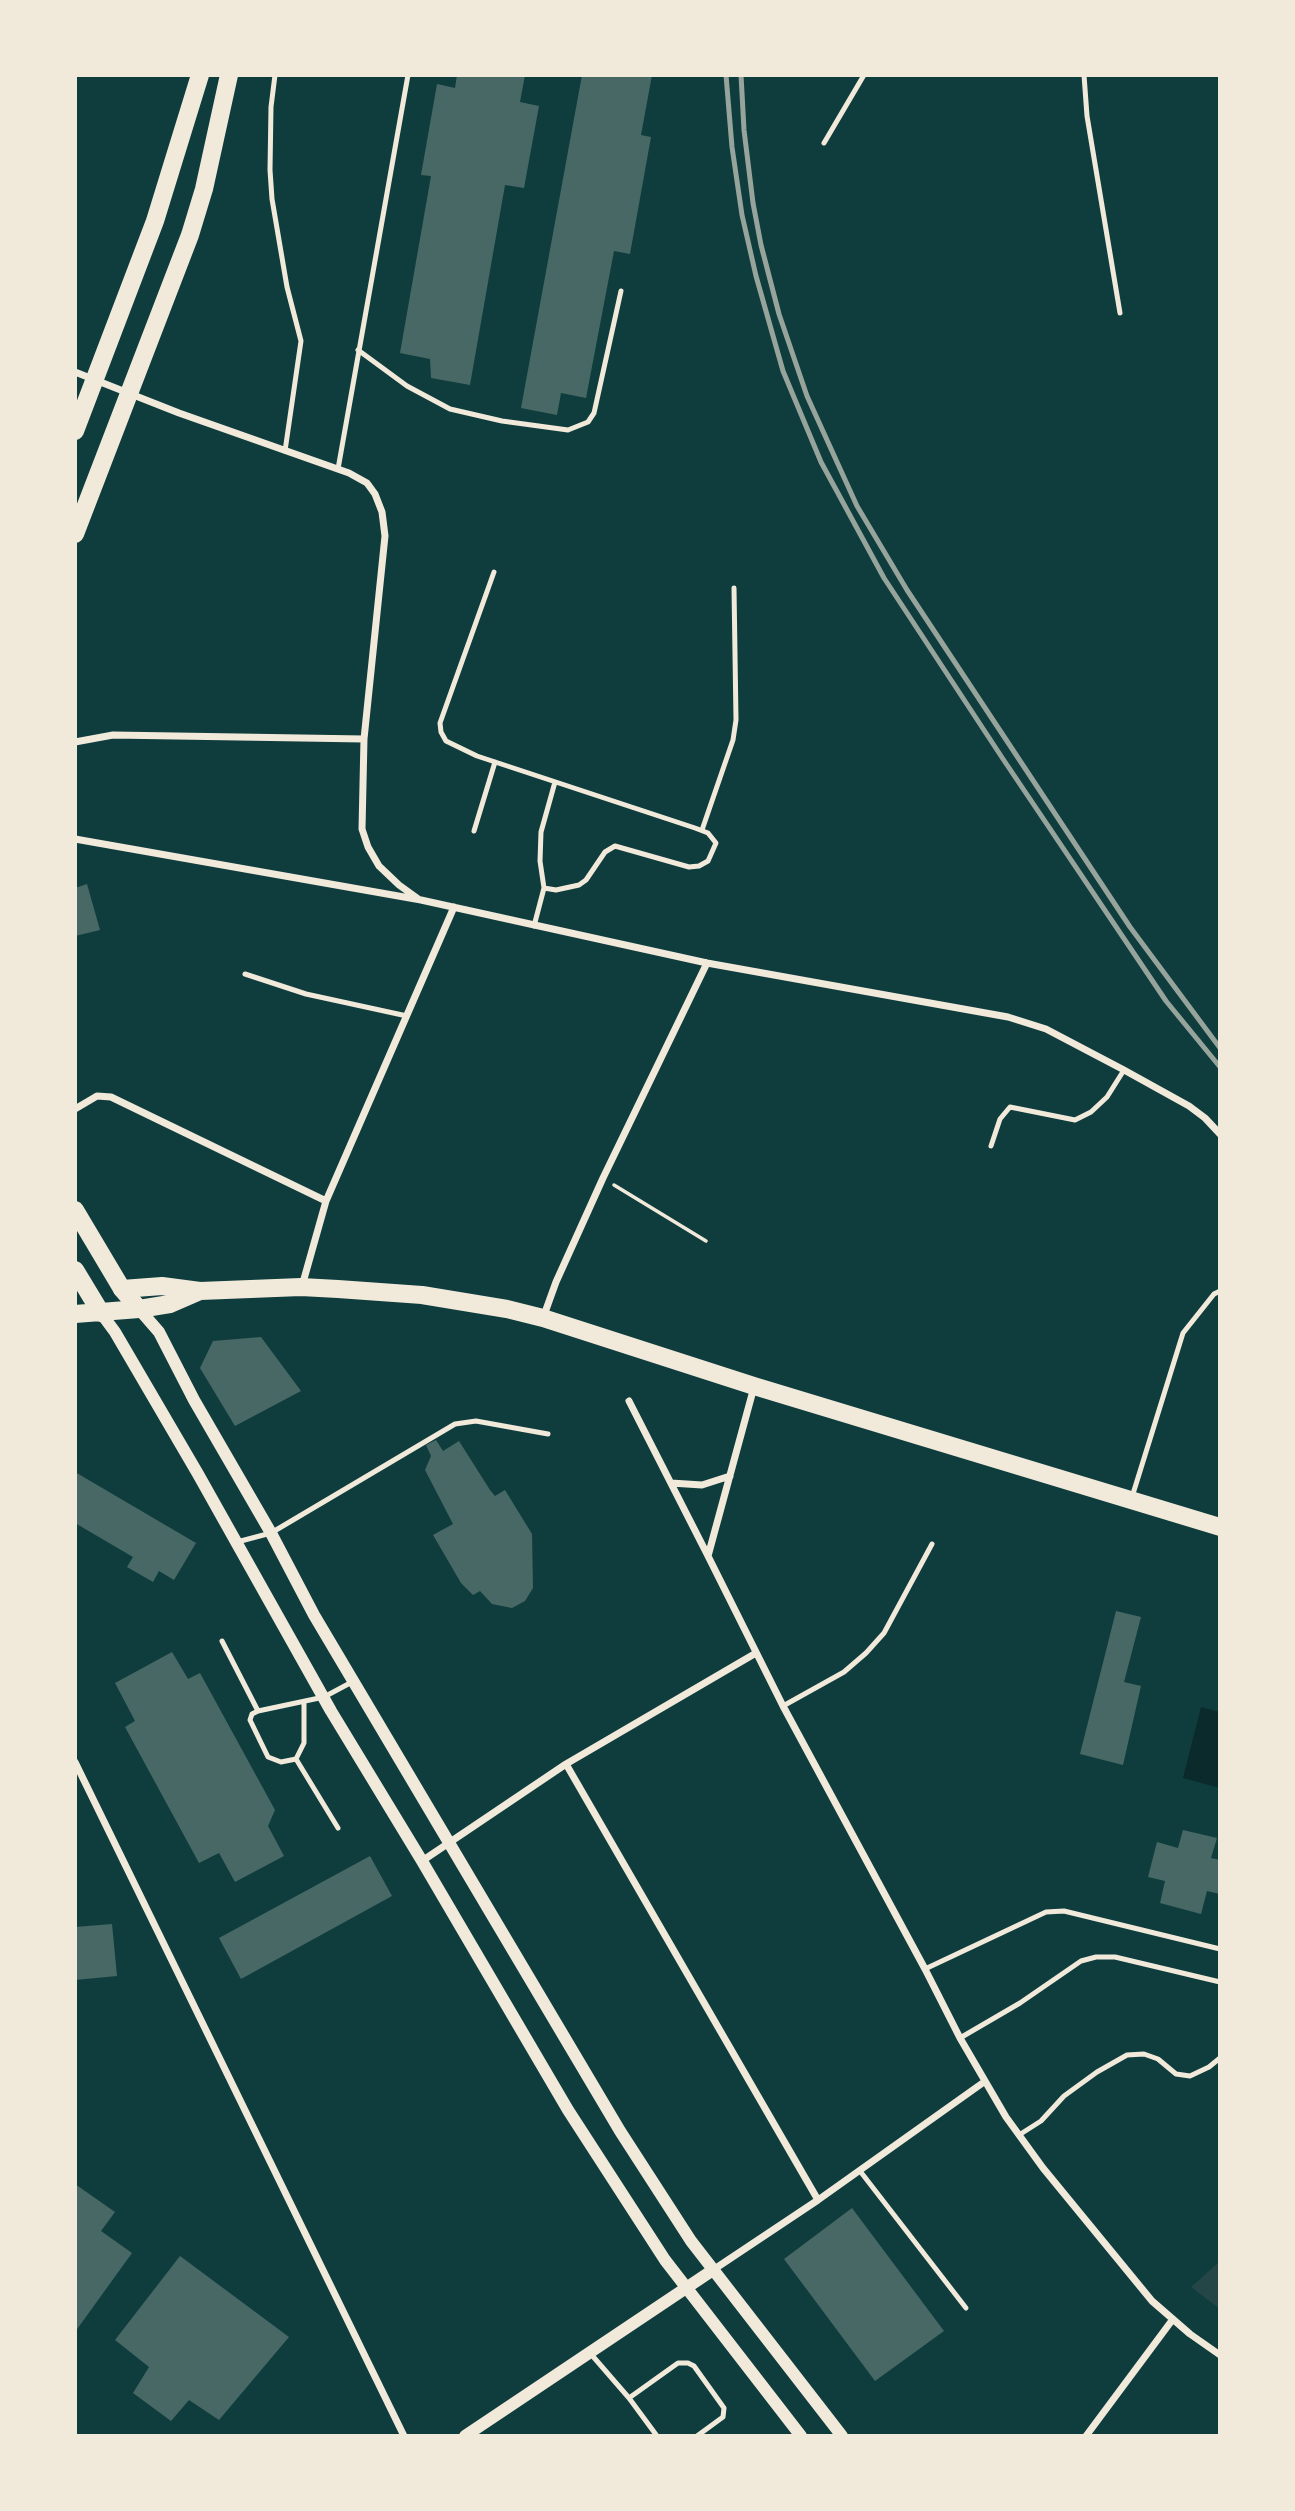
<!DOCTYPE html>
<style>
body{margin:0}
#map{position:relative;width:1295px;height:2511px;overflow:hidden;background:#0f3d3e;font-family:Manrope,sans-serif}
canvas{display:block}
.frame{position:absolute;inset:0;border:77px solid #f1e9da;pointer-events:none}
</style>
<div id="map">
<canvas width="1295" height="2511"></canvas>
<div class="frame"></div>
</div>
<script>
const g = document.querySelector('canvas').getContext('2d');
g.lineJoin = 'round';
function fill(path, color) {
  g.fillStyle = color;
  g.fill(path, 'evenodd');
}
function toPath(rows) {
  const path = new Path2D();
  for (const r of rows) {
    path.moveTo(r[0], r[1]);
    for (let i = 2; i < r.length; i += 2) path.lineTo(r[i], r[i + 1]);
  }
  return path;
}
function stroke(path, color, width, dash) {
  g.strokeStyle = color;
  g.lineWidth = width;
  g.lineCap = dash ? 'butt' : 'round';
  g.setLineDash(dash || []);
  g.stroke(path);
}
fill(toPath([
 [1220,2261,1220,2309,1191,2287]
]), '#244646');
fill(toPath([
 [1201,1707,1220,1712,1220,1788,1183,1778]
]), '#0a2a2b');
fill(toPath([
 [457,75,525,75,520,102,539,106,524,188,505,185,470,385,431,378,430,359,400,353,431,176,421,175,437,84,455,88],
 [582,75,652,75,641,135,651,137,630,254,614,251,586,398,561,393,557,415,521,408],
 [87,884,100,930,75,936,75,888],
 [261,1337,301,1391,235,1426,200,1368,213,1341],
 [436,1440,443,1451,459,1441,490,1490,495,1496,505,1490,532,1534,533,1588,525,1601,512,1608,492,1604,480,1591,473,1595,461,1583,433,1535,453,1524,425,1470,431,1456,426,1445],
 [75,1472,196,1543,174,1580,159,1571,153,1582,127,1567,133,1557,75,1523],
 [1116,1611,1141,1617,1124,1682,1141,1686,1123,1765,1080,1754],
 [172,1652,188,1679,200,1673,275,1810,268,1826,284,1856,235,1882,219,1853,199,1863,125,1727,135,1721,115,1683],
 [1183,1830,1217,1838,1211,1858,1220,1860,1220,1894,1207,1891,1201,1914,1160,1903,1165,1881,1148,1877,1157,1842,1178,1848],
 [370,1856,392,1896,241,1979,219,1938],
 [112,1924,117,1976,75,1980,75,1927],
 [75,2184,115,2212,101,2231,132,2253,75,2332],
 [852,2208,944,2331,875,2381,784,2259],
 [180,2256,289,2337,219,2420,189,2400,171,2421,133,2393,149,2367,115,2340]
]), '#486865');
stroke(toPath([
 [614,1185,706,1241]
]), '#f1e9da', 3.5);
stroke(toPath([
 [275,75,271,107,270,170,272,199,287,287,301,341,285,451],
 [1084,75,1087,116,1120,313],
 [824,143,864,75],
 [358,350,407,386,450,409,502,421,568,430,588,422,594,413,621,291],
 [338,469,408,75],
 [494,572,440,723,441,732,446,741,477,756,695,828,708,833,716,843,708,861,699,866,689,867,615,846,605,852,586,880,579,885,556,890,544,888],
 [702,830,733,740,736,720,734,588],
 [474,831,495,762],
 [534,926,544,888,540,861,541,832,555,782],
 [245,974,306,994,407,1016],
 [991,1146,1000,1119,1010,1107,1075,1120,1091,1112,1107,1097,1124,1070],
 [1132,1497,1183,1333,1214,1294,1220,1291],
 [237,1542,271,1533,455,1424,476,1421,548,1434],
 [222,1641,258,1711],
 [783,1706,844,1672,866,1653,884,1633,932,1544],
 [296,1759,304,1743,304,1702],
 [338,1828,296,1759,281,1762,268,1757,250,1720,252,1714,258,1711,324,1697,352,1682],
 [925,1969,1046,1912,1064,1911,1220,1949],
 [960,2038,1020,2003,1081,1961,1096,1957,1115,1957,1220,1982],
 [1019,2135,1041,2121,1064,2096,1097,2072,1127,2055,1144,2054,1158,2059,1176,2074,1190,2076,1209,2067,1220,2058],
 [860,2171,966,2308],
 [590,2353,629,2398,657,2436],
 [629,2398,678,2363,688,2363,694,2366,724,2408,723,2417,697,2436]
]), '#f1e9da', 5);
stroke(toPath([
 [75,372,179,413,349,473,367,483,375,494,382,512,385,536,364,739,362,829,368,847,379,866,399,885,417,898],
 [75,742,113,735,364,739],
 [75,839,421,900,707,963,1008,1017,1046,1029,1124,1070,1189,1106,1205,1118,1220,1134],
 [75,1109,97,1096,111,1097,326,1201],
 [302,1286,326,1201,454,907],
 [543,1318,556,1282,603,1178,707,963],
 [754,1387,708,1556,783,1706,925,1969,960,2038,1006,2117,1043,2168,1152,2301,1190,2334,1220,2355],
 [629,1401,708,1556],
 [671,1483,702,1485,730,1476],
 [75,1762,404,2436],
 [566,1764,818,2200],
 [422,1861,566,1764,756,1653],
 [713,2270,818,2200,984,2082],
 [1086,2436,1173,2319]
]), '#f1e9da', 7);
stroke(toPath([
 [139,1309,159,1332,194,1400,271,1533,314,1615,620,2131,691,2241,842,2436],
 [101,1313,115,1332,198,1474,331,1711,422,1861,568,2110,665,2260,801,2436],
 [465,2436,713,2270]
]), '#f1e9da', 12);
stroke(toPath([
 [122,1289,162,1286,200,1291,301,1287,338,1289,422,1295,507,1309,543,1318,754,1386,1220,1527],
 [139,1309,170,1304,200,1291]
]), '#f1e9da', 18);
stroke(toPath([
 [75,431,155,221,200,75],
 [75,534,190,235,204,189,229,75],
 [75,1210,122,1289,139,1309],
 [75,1270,101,1313],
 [75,1314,139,1309]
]), '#f1e9da', 18);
stroke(toPath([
 [726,75,732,147,742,215,756,276,783,371,821,462,884,578,1003,759,1166,1001,1220,1067],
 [741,75,744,130,753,203,761,245,779,314,807,396,857,506,907,590,1130,927,1220,1048]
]), '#97a49c', 5);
</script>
